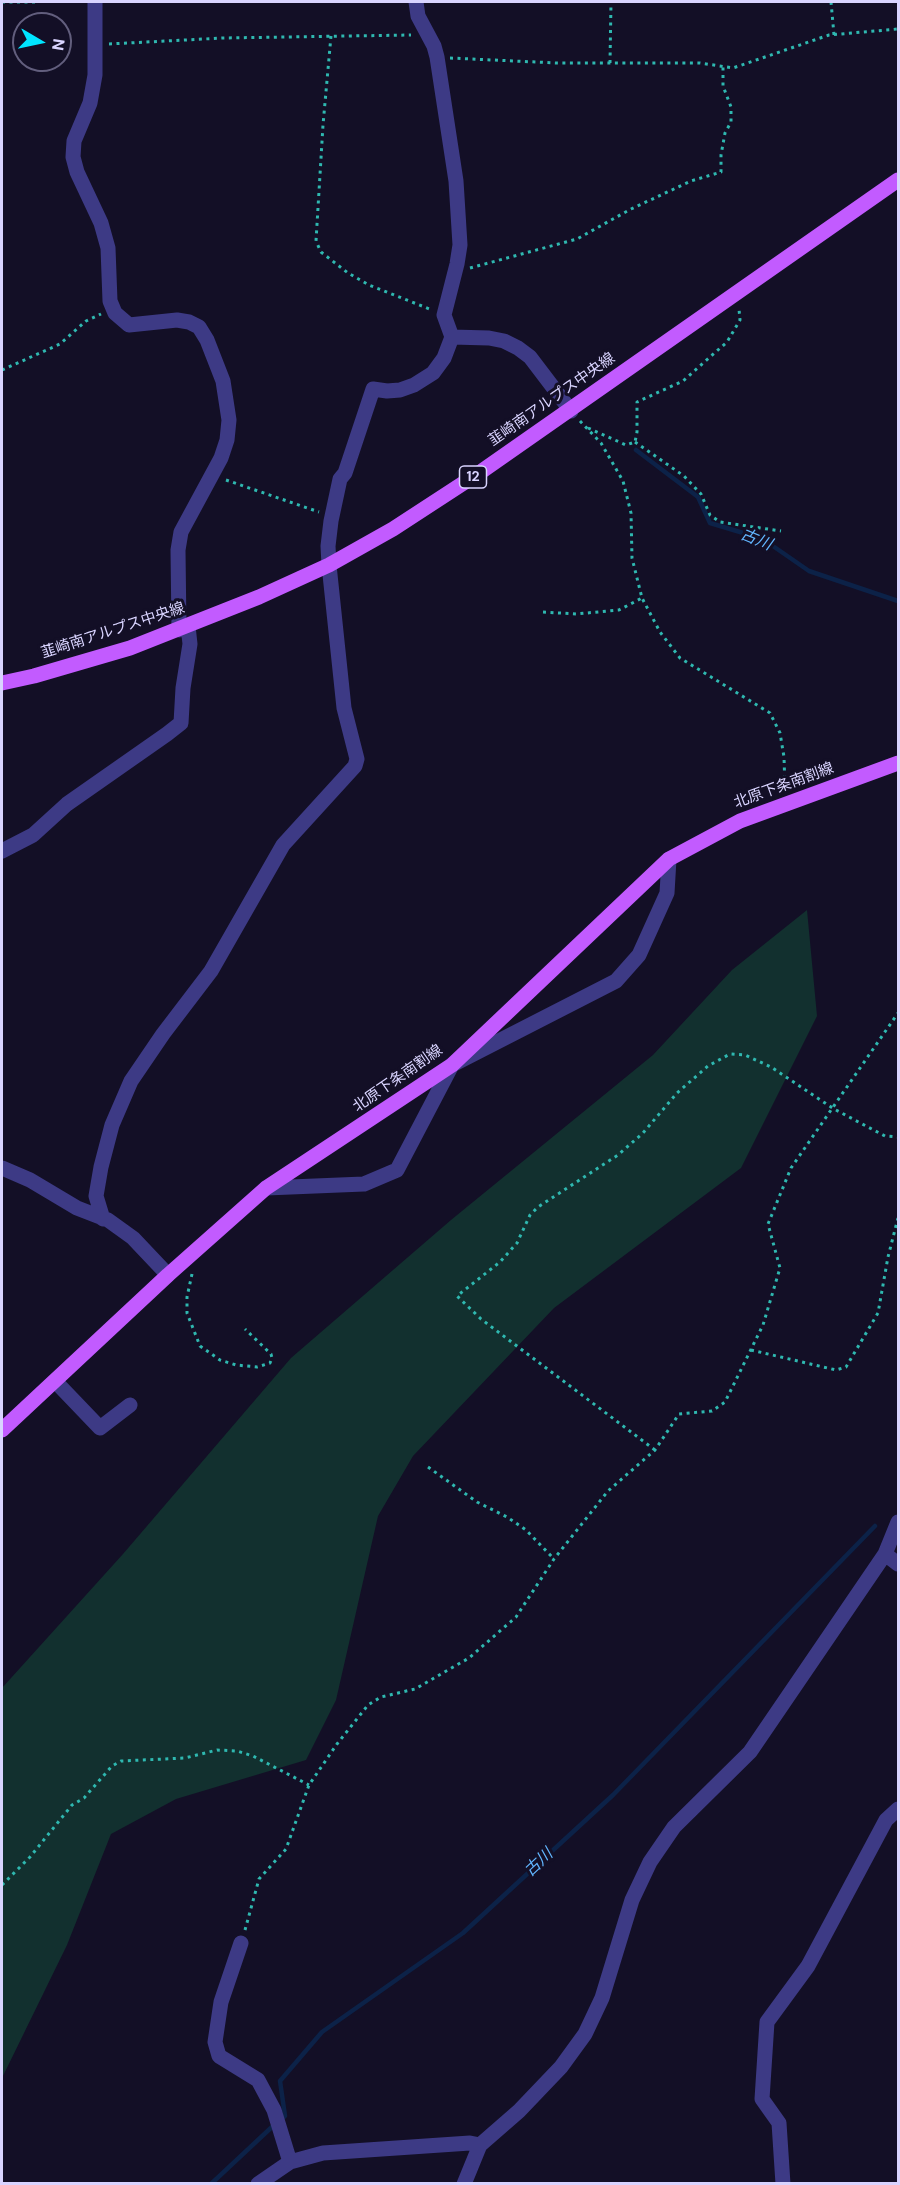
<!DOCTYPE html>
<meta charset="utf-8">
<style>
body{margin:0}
#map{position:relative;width:900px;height:2185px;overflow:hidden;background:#130f26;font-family:"DM Sans",sans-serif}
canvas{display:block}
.frame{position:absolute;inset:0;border:3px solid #d9d4ff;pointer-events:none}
.north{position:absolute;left:12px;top:12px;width:60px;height:60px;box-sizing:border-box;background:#130f26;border:2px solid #625e7d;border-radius:50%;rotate:99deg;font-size:16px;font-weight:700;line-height:24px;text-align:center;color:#d9d4ff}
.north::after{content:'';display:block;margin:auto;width:21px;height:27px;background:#00e5ff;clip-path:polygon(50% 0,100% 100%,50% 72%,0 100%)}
</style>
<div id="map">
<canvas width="900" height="2185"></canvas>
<div class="frame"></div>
<div class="north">N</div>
</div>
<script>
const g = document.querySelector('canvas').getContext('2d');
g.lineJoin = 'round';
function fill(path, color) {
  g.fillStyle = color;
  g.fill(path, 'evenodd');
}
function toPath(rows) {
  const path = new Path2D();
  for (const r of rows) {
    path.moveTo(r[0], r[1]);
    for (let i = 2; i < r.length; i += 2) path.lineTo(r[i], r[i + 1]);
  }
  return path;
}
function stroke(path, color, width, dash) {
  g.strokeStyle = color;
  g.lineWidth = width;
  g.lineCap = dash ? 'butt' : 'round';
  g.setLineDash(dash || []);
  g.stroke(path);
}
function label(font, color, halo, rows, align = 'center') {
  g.font = font + ' "DM Sans","Noto Sans JP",sans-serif';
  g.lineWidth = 6;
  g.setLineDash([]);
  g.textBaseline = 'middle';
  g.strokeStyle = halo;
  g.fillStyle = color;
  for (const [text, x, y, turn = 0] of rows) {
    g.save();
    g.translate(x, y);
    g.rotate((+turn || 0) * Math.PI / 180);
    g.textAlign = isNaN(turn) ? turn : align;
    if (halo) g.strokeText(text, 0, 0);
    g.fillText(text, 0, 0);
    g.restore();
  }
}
fill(toPath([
 [807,910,817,1016,741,1168,554,1308,413,1456,378,1516,336,1700,306,1760,176,1799,111,1834,67,1945,2,2078,2,1688,123,1554,291,1358,451,1220,653,1055,732,970]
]), '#12302f');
stroke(toPath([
 [636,450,698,497,710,523,750,535,770,544,809,571,898,601],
 [281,2120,285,2116,280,2081,322,2032,463,1933,613,1795,875,1526],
 [150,2184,160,2184],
 [211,2184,274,2125]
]), '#0c2248', 4.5);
stroke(toPath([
 [2,2,36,2],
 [831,2,834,35],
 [331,36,323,125,316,241,321,252,348,273,369,285,432,310],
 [109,44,223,38,411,35],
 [450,58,557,63,700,63,733,68,829,35,898,29],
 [610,63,611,2],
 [470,268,577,239,631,209,691,181,721,172,721,155,725,133,731,122,731,107,723,86,723,66],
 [2,370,60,344,86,321,101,314],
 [580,421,601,443,623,481,631,513,632,558,642,598,660,632,680,658,770,713,780,733,784,757,785,789],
 [588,428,626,445,635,442,637,432,637,402,683,381,727,342,740,320,739,309],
 [635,442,684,476,701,494,710,515,720,522,781,531],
 [226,480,319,512],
 [543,612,576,614,619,610,642,598],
 [192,1274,187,1297,187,1313,200,1346,220,1360,236,1365,257,1367,270,1363,272,1358,271,1354,245,1329],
 [751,1350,836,1370,846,1367,878,1313,888,1257,898,1218],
 [655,1450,481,1319,457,1296,500,1262,517,1243,530,1215,538,1207,618,1155,643,1133,677,1093,708,1066,730,1054,745,1055,771,1067,834,1109,885,1136,898,1137],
 [428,1467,477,1502,507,1517,526,1530,554,1559],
 [2,1885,30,1857,72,1805,84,1798,112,1766,121,1761,185,1758,217,1750,237,1751,253,1756,309,1785],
 [245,1930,259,1879,286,1849,309,1785,337,1744,368,1705,381,1697,415,1689,469,1658,516,1617,554,1559,608,1491,655,1450,679,1414,712,1411,725,1402,763,1325,780,1268,768,1224,791,1168,898,1013]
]), '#2fb8b0', 3, [3, 4.5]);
stroke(toPath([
 [95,2,95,75,90,103,74,141,73,157,77,172,101,223,108,248,110,301,115,313,129,325,177,320,189,322,199,327,207,340,223,381,229,420,227,440,221,458,181,532,178,550,179,630],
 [452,337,489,338,504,341,518,348,530,357,571,411],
 [2,851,33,835,67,804,167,734,181,723,183,688,190,644,188,626],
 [2,1168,30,1180,77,1208,108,1220,133,1238,168,1275],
 [266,1188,364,1184,397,1170,452,1065,616,981,639,955,667,893,669,859],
 [103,1219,96,1196,101,1167,112,1125,131,1081,163,1034,211,971,283,845,355,766,357,759,344,708,329,565,328,546,331,521,340,479,345,473,373,389,387,391,400,390,414,385,433,373,444,358,452,337,444,315,457,264,460,245,456,181,437,57,434,46,418,16,416,2],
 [55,1381,100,1428,130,1405],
 [885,1554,898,1564],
 [241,1943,221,2002,215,2042,219,2056,258,2080,274,2110,290,2162],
 [258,2184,290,2162,323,2153,470,2143,480,2145],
 [464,2184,480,2145,519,2111,561,2067,585,2034,602,1998,632,1900,650,1862,674,1827,750,1752,885,1554,898,1522],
 [783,2184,779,2123,762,2099,767,2022,808,1966,886,1820,898,1809]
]), '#3d3a85', 15);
stroke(toPath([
 [2,683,34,676,130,648,259,597,329,565,393,529,482,471,898,180],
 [2,1430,168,1275,266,1188,452,1065,669,859,740,821,898,763]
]), '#c25bff', 15);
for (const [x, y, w] of [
 [473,477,27]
]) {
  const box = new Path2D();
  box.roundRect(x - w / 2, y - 11, w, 22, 4.5);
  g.fillStyle = '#130f26';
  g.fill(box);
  stroke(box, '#d9d4ff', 1.5);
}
label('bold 14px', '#d9d4ff', null, [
 ["12",473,477]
]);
label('15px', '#d9d4ff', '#130f26', [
 ["韮崎南アルプス中央線",552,400,-35],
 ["韮崎南アルプス中央線",113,631,-18],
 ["北原下条南割線",784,786,-20],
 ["北原下条南割線",398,1079,-35]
]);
label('italic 16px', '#62b6ff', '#130f26', [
 ["古川",756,540,22],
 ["古川",539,1863,-43]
]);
</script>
